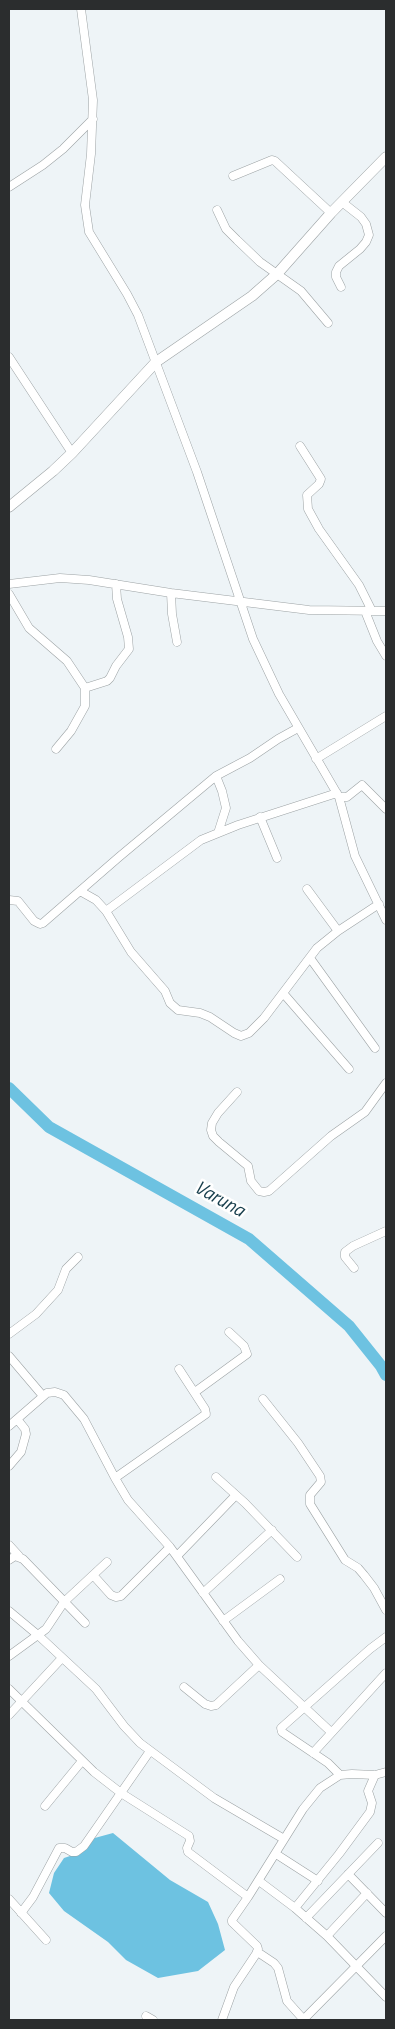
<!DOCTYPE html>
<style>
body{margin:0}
#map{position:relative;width:395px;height:2029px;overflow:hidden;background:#eef4f7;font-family:"Titillium Web",sans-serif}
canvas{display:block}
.frame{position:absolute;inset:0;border:10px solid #2b2d2e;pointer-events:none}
</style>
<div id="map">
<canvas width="395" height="2029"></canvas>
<div class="frame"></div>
</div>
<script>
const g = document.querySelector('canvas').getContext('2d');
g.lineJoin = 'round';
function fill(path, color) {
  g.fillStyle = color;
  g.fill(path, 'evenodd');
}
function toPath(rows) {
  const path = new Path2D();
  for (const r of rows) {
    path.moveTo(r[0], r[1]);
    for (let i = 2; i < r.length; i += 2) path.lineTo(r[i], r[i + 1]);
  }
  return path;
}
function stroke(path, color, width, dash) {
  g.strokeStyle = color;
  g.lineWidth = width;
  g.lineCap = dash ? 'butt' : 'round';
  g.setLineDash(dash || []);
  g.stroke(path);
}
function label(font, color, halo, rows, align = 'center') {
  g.font = font + ' "Titillium Web",sans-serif';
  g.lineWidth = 5;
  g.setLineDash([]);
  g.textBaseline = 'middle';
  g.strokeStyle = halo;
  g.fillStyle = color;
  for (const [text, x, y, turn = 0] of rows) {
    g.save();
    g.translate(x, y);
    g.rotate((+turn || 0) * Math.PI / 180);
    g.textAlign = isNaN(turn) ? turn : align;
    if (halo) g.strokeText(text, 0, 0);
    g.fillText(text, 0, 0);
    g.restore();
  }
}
fill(toPath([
 [113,1833,170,1880,208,1902,218,1924,225,1950,198,1971,158,1978,126,1960,108,1942,64,1911,49,1893,54,1873,64,1858,79,1853,91,1839]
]), '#6dc2e1');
stroke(toPath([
 [9,1088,49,1127,249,1239,349,1326,381,1366,386,1375]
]), '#6dc2e1', 12);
const street = toPath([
 [81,9,93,100,91,154,85,205,89,232,127,294,138,315,197,472,253,639,279,694,339,797,355,856,386,920],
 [233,176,272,160,275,161,331,213],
 [9,187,43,165,63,149,93,119],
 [217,210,226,229,237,240,260,262,301,291,328,323],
 [341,287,336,277,336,272,339,266,360,249,366,242,369,235,366,224,361,217,342,202],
 [9,357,72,453],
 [300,446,321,479,319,484,307,495,308,509,319,529,359,585,372,611],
 [9,584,60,578,89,580,171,593,309,610,386,611],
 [171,593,172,614,177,642],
 [9,594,29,628,67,661,85,688],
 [365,611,377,641,386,656],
 [56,749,71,731,85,706,85,688,107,681,110,678,116,666,129,649,128,637,117,599,116,584],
 [316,759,386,716],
 [216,776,222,791,226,808,218,833],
 [339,797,347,797,362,785,386,809],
 [260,817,277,858],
 [307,889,338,931],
 [80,891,96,900,106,911,131,952,165,991,170,1003,178,1010,200,1013,210,1017,234,1033,241,1036,249,1033,264,1018,317,948,338,931,379,904],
 [9,900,18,901,34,921,40,924,43,923,119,857,216,776,250,758,278,739,298,728],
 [106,911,201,840,238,825,337,793],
 [310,958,375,1048],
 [283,993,349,1069],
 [237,1092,218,1113,212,1123,211,1130,213,1136,219,1142,248,1166,251,1181,259,1191,264,1192,269,1191,331,1136,365,1112,386,1083],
 [354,1268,345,1257,345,1252,353,1246,386,1231],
 [9,1334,36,1314,58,1290,66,1269,78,1257],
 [9,1356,43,1396],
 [195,1392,247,1354,244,1346,229,1332],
 [263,1399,298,1443,320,1476,321,1482,310,1495,310,1504,345,1560,358,1568,364,1575,374,1588,386,1610],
 [9,1426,47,1393,55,1392,64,1395,84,1419,115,1478,128,1500,170,1547,238,1641,259,1665,331,1732],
 [9,1466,21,1452,26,1434,25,1429,17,1419],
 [216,1477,245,1503,297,1557],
 [115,1478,206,1414,205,1409,179,1369],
 [9,1545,19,1556],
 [177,1556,236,1495],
 [9,1560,15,1556,23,1559,85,1623],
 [93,1575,111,1595,116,1597,121,1596,170,1547],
 [203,1593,272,1530],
 [9,1611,39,1636,96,1689,124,1726,140,1743,214,1798,284,1839],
 [223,1621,280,1579],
 [9,1656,46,1629,64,1602,107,1562],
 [184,1687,205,1704,211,1706,216,1705,259,1665],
 [9,1689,94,1772,121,1793,189,1836,190,1841,187,1848,188,1852,248,1897,303,1809,320,1788,340,1775,352,1774,375,1775,386,1772],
 [9,1715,62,1658],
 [313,1753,386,1673],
 [340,1775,328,1763,282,1732,281,1728,370,1649,386,1637],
 [45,1806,82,1761],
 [276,1854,318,1881],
 [348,1874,386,1913],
 [259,1881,295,1908,327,1936,386,1997],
 [248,1897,232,1920,232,1922,257,1946,258,1949,256,1954],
 [9,1899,46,1940],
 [295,1908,339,1854,370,1812,372,1803,368,1791,375,1775],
 [21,1913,33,1897,59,1848,65,1848,72,1852,76,1852,84,1846,150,1751],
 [306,1918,378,1843],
 [327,1936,367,1893],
 [146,2016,153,2020],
 [222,2020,234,1987,256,1954,259,1953,274,1963,278,1968,287,2001,304,2020],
 [303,2020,386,1936]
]);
const secondary = toPath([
 [9,507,53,471,72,453,156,362,252,296,277,274,331,213,386,157]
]);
stroke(street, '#9ca2a4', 9);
stroke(secondary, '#9ca2a4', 11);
stroke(street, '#fff', 8);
stroke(secondary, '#fff', 10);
label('italic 19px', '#173e4c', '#fff', [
 ["Varuna",219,1200,29]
]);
</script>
